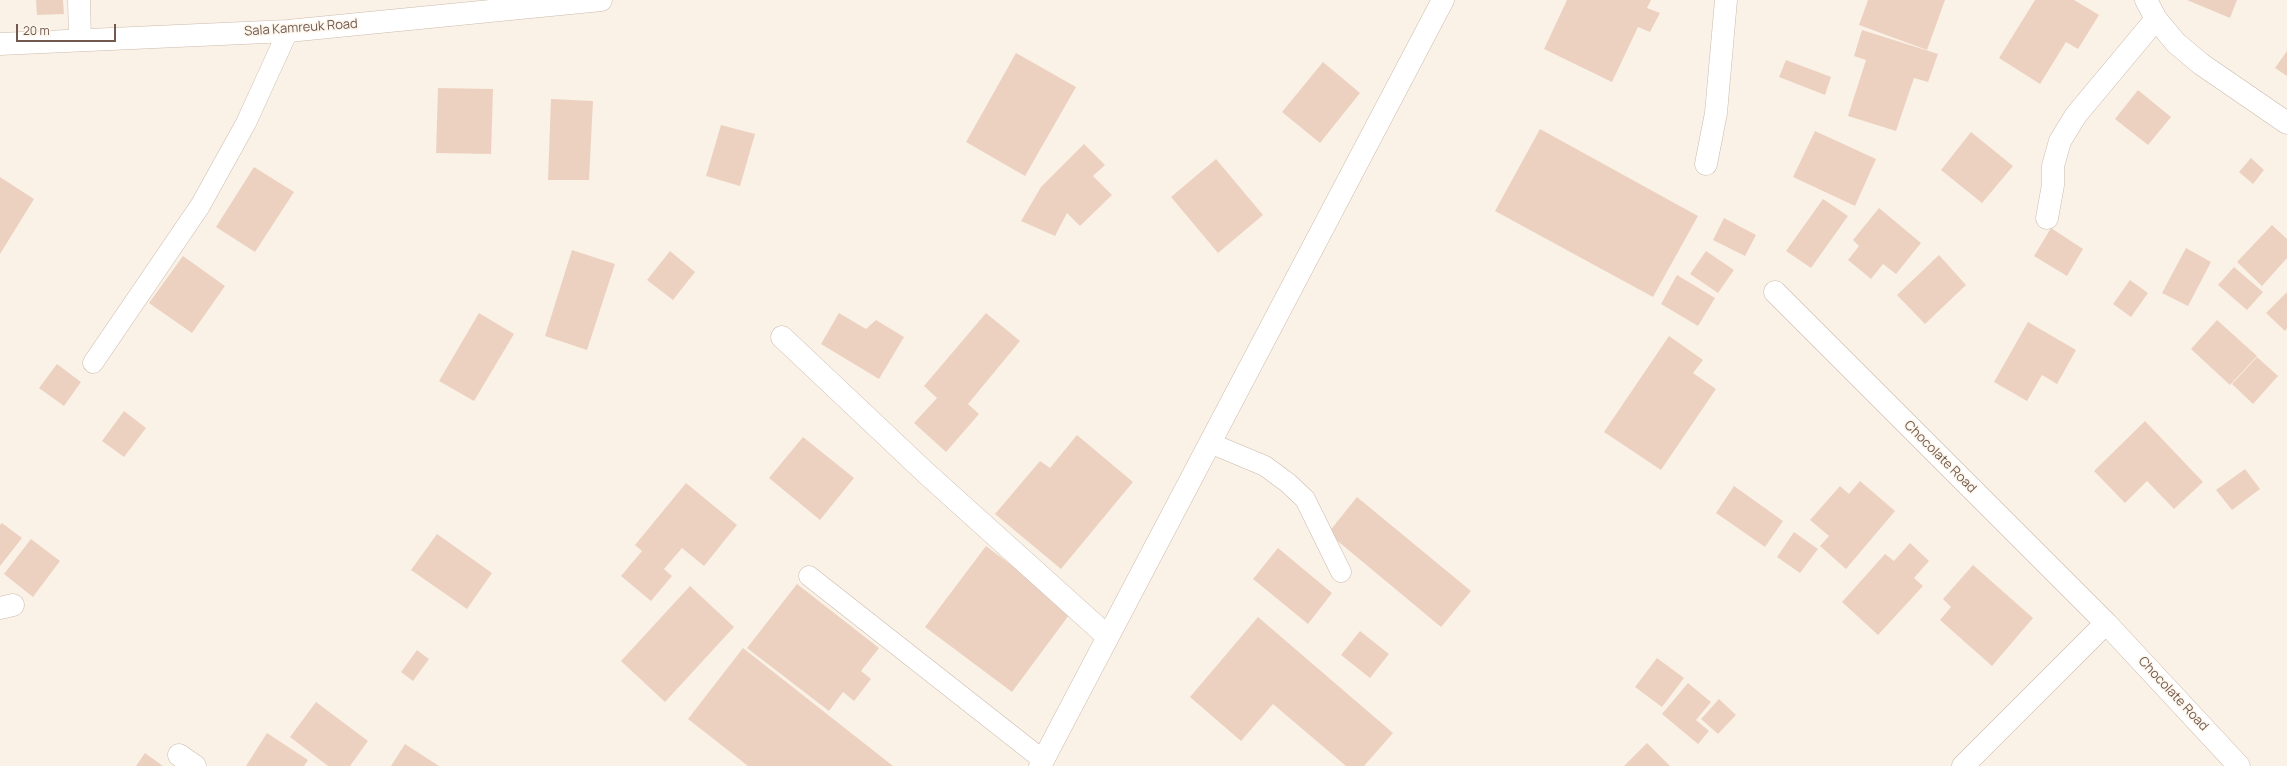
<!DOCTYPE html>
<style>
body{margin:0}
#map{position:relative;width:2287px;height:766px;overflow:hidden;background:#faf2e6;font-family:Manrope,sans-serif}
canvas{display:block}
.scale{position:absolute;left:16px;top:24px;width:100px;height:18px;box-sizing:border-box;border:2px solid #71594d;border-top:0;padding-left:5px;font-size:12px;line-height:14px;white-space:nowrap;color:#71594d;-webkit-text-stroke:3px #fdf6ec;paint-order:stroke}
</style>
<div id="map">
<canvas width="2287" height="766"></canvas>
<div class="scale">20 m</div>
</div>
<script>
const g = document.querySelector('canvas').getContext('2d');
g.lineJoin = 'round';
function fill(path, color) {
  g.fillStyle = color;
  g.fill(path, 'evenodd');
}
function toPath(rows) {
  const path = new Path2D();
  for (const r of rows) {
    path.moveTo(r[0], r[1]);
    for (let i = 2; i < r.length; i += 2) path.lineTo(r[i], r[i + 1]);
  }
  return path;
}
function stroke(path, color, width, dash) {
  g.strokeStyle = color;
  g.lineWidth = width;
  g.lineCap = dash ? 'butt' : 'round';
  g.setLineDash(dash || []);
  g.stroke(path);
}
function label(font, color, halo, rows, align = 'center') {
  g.font = font + ' Manrope,sans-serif';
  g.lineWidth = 3;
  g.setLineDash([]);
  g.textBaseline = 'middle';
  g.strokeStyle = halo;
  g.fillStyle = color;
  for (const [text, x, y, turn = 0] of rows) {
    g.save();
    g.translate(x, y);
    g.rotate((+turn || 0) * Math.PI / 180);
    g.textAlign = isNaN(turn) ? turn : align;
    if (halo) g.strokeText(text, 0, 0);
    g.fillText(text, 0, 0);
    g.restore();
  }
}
fill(toPath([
 [36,0,63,0,64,14,37,15],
 [1567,0,1651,0,1647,8,1660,13,1650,32,1638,27,1612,82,1544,49],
 [1868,0,1945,0,1927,50,1859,25],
 [2035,0,2074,0,2099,15,2078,49,2066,42,2040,84,1999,58],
 [2187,0,2237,0,2230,18],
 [1862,30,1938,54,1928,82,1914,78,1896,131,1848,116,1866,60,1854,56],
 [2287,51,2287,76,2275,68],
 [1016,53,1076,87,1025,176,966,142],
 [1786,60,1831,77,1825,95,1779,77],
 [1323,62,1360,93,1320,143,1282,112],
 [438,88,493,89,491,154,436,153],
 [2138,90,2171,117,2148,145,2115,119],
 [551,99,593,101,589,180,548,180],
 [721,125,755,134,740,186,706,176],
 [1540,129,1698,216,1653,297,1495,211],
 [1815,131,1876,159,1855,206,1793,177],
 [1971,132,2013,166,1982,203,1941,170],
 [1084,144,1105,165,1093,176,1112,195,1080,226,1067,213,1055,236,1021,221,1041,187],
 [2251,158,2264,170,2253,184,2239,172],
 [1216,159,1263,215,1218,253,1171,197],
 [254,167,294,192,255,252,216,227],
 [0,177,34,199,0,254],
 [1823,199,1848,216,1811,268,1786,251],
 [1879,208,1921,243,1896,274,1883,264,1871,279,1848,260,1859,246,1853,240],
 [1724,218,1756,235,1745,256,1713,240],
 [2272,225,2287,239,2287,258,2262,286,2237,262],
 [2051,228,2083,249,2067,276,2034,256],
 [2186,248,2211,262,2188,306,2162,293],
 [572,250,615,264,587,350,545,336],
 [670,251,695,272,673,300,647,280],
 [1706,251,1734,270,1718,293,1690,274],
 [1939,255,1966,285,1925,324,1897,295],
 [183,256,225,286,192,333,149,303],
 [2234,267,2263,292,2247,310,2218,285],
 [1677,275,1715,298,1698,326,1661,304],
 [2130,280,2148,293,2131,317,2113,304],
 [2287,292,2287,328,2285,331,2266,313],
 [479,313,514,334,474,401,439,381],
 [839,313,866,329,876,320,904,337,879,379,821,344],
 [986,313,1020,341,968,404,979,414,946,452,914,423,937,398,924,386],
 [2217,320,2257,356,2230,385,2191,349],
 [2028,322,2076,350,2057,384,2042,375,2027,401,1994,382],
 [1669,336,1703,360,1693,373,1716,389,1661,470,1604,432],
 [2257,357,2278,376,2253,404,2232,384],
 [57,364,81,382,64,406,39,388],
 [124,411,146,428,124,457,102,441],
 [2145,421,2203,482,2174,509,2147,481,2125,503,2094,471],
 [1077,435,1133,482,1061,569,995,514,1040,461,1050,468],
 [803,437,854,478,820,520,769,478],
 [2245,469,2260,489,2232,510,2216,490],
 [1860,481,1895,511,1846,569,1820,546,1829,536,1810,520,1840,486,1849,494],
 [686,483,737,525,704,566,682,548,664,569,672,576,651,601,621,576,642,551,635,545],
 [1734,486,1783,521,1765,547,1716,513],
 [1357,497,1471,591,1441,627,1328,533],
 [2,523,22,538,0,566,0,525],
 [1794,532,1818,549,1800,573,1777,557],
 [437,534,492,573,467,609,411,570],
 [31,539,60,561,33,597,4,574],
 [1910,543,1929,561,1914,578,1923,586,1878,635,1842,602,1885,554,1894,561],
 [986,546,1072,611,1012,692,925,627],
 [1278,548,1332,593,1308,624,1253,579],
 [1973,565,2033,618,1992,666,1940,620,1951,607,1943,599],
 [797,584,879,648,861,671,871,679,854,701,843,692,829,711,747,648],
 [690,586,734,627,665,702,621,661],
 [1258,617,1393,733,1364,766,1346,766,1273,704,1241,741,1190,697],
 [1360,631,1389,654,1370,678,1341,655],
 [743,648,893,766,748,766,688,719],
 [417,650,429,659,413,681,401,672],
 [1657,658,1684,678,1662,707,1635,687],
 [1688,683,1711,702,1696,720,1709,731,1698,744,1662,714],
 [1719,699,1736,715,1718,734,1701,719],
 [316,702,368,741,350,766,328,766,290,737],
 [267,733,308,760,304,766,246,766],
 [1647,743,1670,766,1624,766],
 [405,744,439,766,391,766],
 [145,753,163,766,136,766]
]), '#edd1c0');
const lane = toPath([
 [93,363,200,206,246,123,288,31],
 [1210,443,1265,466,1288,483,1305,499,1341,572],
 [809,576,1043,760]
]);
const street = toPath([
 [79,0,80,40],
 [2146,0,2156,19,2176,43,2201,64,2287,123],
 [1706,164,1716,113,1726,0],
 [2047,218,2053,185,2053,166,2060,141,2076,115,2156,19],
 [1775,292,2106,623,2239,766],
 [782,337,926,473,1107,636],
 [0,608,13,605],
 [179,755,195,766],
 [1963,766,2106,623]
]);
const secondary = toPath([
 [0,44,288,31,601,0],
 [1040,766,1443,0]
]);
stroke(lane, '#cbb9ad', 21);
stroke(street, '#cbb9ad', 23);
stroke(secondary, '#cdbaab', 23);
stroke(lane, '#fff', 20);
stroke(street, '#fff', 22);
stroke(secondary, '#fff', 22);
label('13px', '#71594d', '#fdf6ec', [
 ["Sala Kamreuk Road",301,28,-4],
 ["Chocolate Road",1940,457,45],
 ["Chocolate Road",2173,694,47]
]);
</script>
